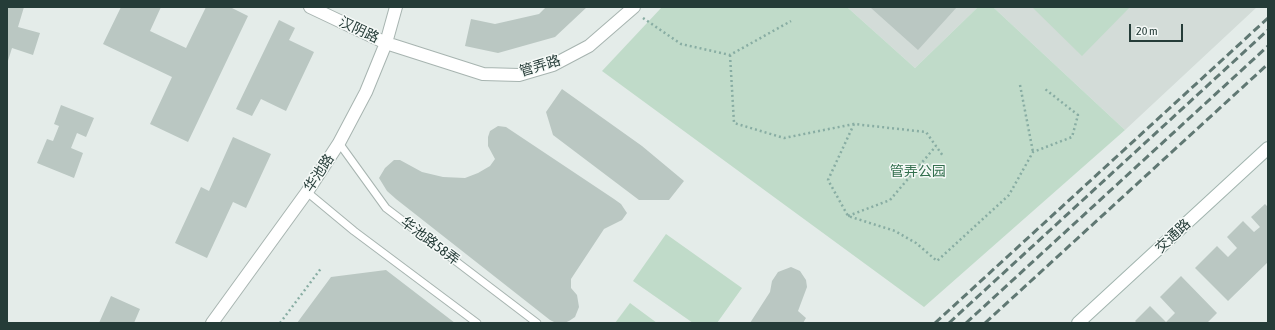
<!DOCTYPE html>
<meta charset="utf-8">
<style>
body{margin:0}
#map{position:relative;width:1275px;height:330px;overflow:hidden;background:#e4ece9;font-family:"Asap Condensed",sans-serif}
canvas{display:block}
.frame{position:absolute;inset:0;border:8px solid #253c38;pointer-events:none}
.scale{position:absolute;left:1129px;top:24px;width:54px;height:18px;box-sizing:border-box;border:2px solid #253c38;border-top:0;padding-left:5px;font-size:12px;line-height:14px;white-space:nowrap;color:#253c38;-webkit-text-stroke:3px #f5f9f7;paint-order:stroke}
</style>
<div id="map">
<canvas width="1275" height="330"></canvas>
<div class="frame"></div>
<div class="scale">20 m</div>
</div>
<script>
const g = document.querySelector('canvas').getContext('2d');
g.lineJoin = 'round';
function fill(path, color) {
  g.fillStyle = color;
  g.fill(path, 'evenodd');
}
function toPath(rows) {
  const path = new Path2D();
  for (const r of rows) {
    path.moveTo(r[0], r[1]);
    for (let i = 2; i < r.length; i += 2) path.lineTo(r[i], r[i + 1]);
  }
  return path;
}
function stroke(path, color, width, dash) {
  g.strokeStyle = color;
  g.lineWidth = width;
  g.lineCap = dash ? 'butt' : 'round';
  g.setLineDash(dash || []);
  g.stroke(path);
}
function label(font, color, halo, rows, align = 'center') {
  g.font = font + ' "Asap Condensed","Noto Sans SC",sans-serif';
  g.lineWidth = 3;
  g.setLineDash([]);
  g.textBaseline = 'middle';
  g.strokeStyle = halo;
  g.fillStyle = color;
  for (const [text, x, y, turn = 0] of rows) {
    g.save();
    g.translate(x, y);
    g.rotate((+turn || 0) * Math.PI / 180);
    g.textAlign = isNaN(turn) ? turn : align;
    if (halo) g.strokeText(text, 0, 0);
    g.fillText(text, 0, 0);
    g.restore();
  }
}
fill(toPath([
 [847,7,978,7,915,68],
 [993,7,1257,7,1125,130]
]), '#d3dcd8');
fill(toPath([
 [662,7,847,7,915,68,978,7,993,7,1125,130,924,307,602,71],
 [1032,7,1130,7,1082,56],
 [666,234,742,288,717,323,693,323,633,281],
 [630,303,657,323,615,323]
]), '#c0dbc9');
fill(toPath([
 [7,7,24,7,18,27,40,33,33,55,12,48,7,64],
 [121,7,161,7,150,31,186,48,206,7,230,7,248,16,188,142,150,124,172,77,103,44],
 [546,7,587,7,555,37,498,53,465,46,471,19,495,24,539,14],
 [872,7,957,7,918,50,871,8],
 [279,20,295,28,289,40,314,52,286,111,261,99,252,116,236,109],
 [562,89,642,146,684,181,669,200,639,200,553,135,546,112],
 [61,105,94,118,86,137,77,133,71,148,83,153,74,178,37,163,47,139,53,141,59,126,54,124],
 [498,126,506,127,614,199,621,204,627,213,622,220,604,229,571,279,571,288,577,295,579,307,575,317,569,321,564,323,556,323,550,320,396,199,387,191,379,178,385,168,394,160,400,160,422,172,443,177,465,178,478,173,490,166,495,159,488,146,488,137,490,131],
 [233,137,271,154,246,208,233,202,207,258,175,243,201,187,209,191],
 [1265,204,1268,207,1268,262,1228,301,1195,268,1217,246,1228,257,1237,248,1227,237,1243,221,1254,232,1260,227,1251,217],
 [791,267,800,271,806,280,807,287,798,311,806,318,803,323,750,323,770,292,772,281,778,272],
 [386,270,455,323,297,323,331,277],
 [1181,276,1217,313,1207,323,1137,323,1135,321,1150,306,1166,322,1175,313,1160,297],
 [111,296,140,309,134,323,99,323]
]), '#bac7c2');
const service = toPath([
 [339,143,386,208,537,323],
 [307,192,354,231,477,323]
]);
const minor = toPath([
 [310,7,386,43,483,74,519,75,553,65,589,46,634,7],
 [212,323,307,192,339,143,366,92,386,43,396,7]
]);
const secondary = toPath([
 [1078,323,1268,148]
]);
stroke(service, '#a7b4b0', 9);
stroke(minor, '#a7b4b0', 14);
stroke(secondary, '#a1b4ae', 14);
stroke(toPath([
 [643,18,681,44,730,55,791,21],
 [730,55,734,123,784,138,854,124,926,132,943,156],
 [1020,85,1033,152],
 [854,124,828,180,848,216,895,231,916,243,937,261,1009,195,1033,152,1072,137,1078,115,1045,89],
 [848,216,890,200,936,146],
 [280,323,322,267]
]), '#88ada3', 2.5, [2, 3]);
stroke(service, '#fff', 7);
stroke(minor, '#fff', 12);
stroke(secondary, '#fff', 12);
stroke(toPath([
 [935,323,1268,18],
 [949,323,1268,30],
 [966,323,1268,46],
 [985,323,1268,64]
]), '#607873', 3, [8, 4]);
label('14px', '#253c38', '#f5f9f7', [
 ["汉阴路",359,30,25],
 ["管弄路",540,66,-17],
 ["华池路",319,173,-56],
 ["交通路",1173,236,-43],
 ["华池路58弄",430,241,37]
]);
label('14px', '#336f4e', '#f5f9f7', [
 ["管弄公园",918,172]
]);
</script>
